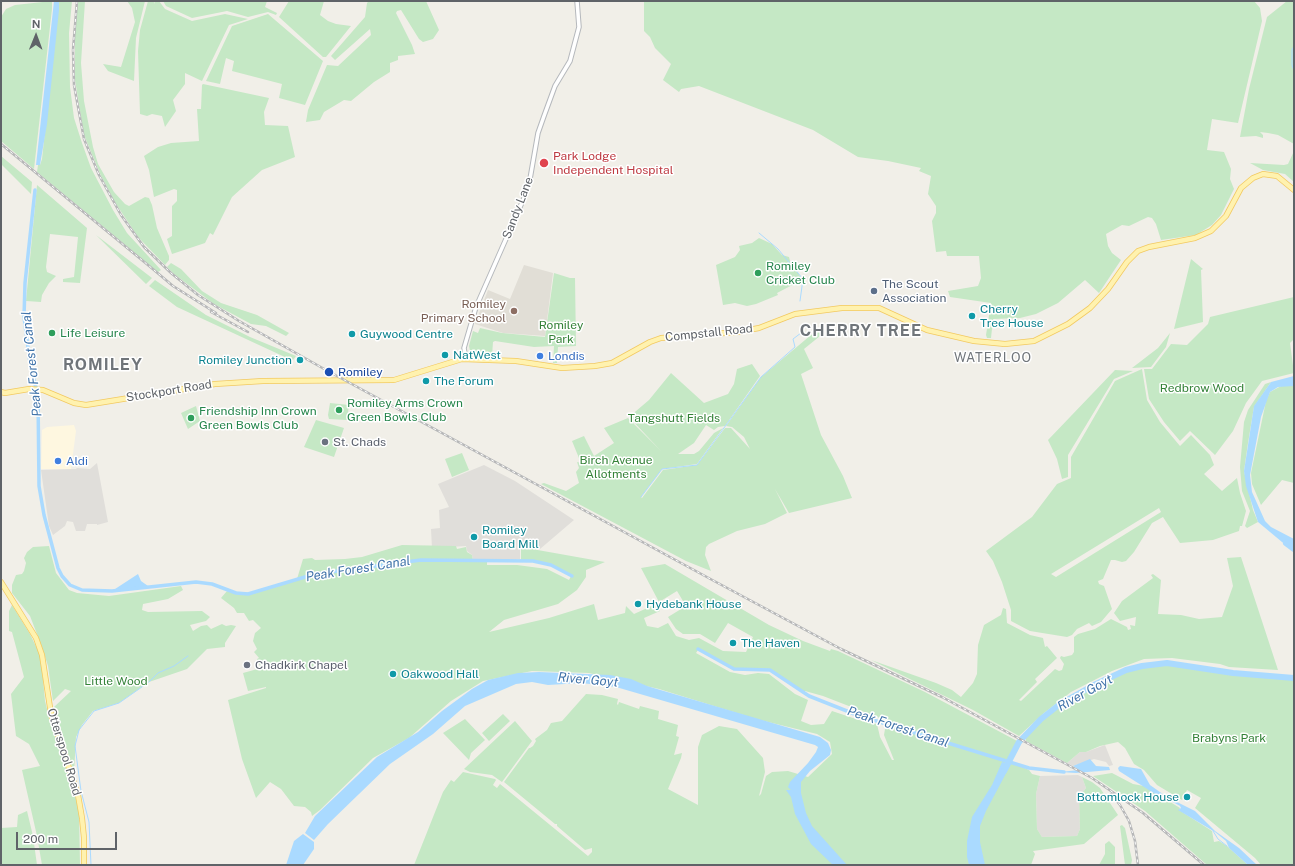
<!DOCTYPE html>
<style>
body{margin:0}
#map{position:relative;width:1295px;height:866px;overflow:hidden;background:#f1efe8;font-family:"Public Sans",sans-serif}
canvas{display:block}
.frame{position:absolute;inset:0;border:2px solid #5f6368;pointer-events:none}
.north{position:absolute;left:16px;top:16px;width:40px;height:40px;-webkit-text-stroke:3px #fff;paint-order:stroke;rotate:1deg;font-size:11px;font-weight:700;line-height:16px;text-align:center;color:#5f6368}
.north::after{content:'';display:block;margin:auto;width:14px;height:18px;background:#5f6368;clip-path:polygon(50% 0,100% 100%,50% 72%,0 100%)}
.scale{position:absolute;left:16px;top:832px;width:101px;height:18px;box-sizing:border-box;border:2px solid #5f6368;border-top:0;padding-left:5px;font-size:12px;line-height:14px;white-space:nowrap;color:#5f6368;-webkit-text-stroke:3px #fff;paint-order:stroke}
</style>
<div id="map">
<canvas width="1295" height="866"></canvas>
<div class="frame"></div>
<div class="north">N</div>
<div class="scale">200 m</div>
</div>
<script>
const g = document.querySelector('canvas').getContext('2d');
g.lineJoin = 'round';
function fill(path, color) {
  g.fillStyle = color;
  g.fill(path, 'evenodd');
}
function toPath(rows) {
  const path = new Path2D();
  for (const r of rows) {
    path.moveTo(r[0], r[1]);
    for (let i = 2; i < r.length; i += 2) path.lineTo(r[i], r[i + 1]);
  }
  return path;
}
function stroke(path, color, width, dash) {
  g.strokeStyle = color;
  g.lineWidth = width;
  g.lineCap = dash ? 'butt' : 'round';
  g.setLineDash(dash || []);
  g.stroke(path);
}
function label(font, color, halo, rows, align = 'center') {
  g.font = font + ' "Public Sans",sans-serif';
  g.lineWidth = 3;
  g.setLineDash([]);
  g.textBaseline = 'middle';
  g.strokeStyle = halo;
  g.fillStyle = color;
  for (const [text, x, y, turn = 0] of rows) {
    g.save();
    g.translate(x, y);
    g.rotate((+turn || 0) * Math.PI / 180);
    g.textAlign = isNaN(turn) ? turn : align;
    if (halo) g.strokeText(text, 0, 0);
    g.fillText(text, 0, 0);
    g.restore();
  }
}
fill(toPath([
 [74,425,76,431,71,469,41,469,42,430,47,427]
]), '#fef7e0');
fill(toPath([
 [97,463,108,522,97,525,97,524,87,524,85,531,76,531,73,522,67,521,65,526,53,535,49,526,41,470,76,469,77,468,90,469],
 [484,465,515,481,574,520,540,549,520,548,520,559,473,561,472,555,467,551,466,546,432,548,431,529,440,528,439,510,449,507,438,484],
 [1105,745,1113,765,1109,766,1106,762,1094,759,1073,766,1067,763,1080,752,1086,752],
 [1078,775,1082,777,1086,788,1079,797,1080,829,1077,836,1042,837,1037,829,1036,794,1040,776]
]), '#e0deda');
fill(toPath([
 [524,265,553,273,545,336,503,333,475,324,488,290,510,299]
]), '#e1ded6');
fill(toPath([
 [52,1,52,9,34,169,1,141,1,17,6,9,15,5],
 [59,1,72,1,69,33,70,87,74,118,82,143,91,168,113,210,127,233,161,270,158,272,37,172,38,165,40,165,42,159],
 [78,1,85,1,81,63,84,101,93,147,98,164,114,192,125,204,129,206,145,197,149,198,152,205,157,228,169,256,169,260,165,265,138,237,116,204,101,176,84,135,75,80,75,33],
 [127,1,145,1,136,38,134,81,108,71,103,64,121,67,135,22,132,8],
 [148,1,153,1,155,4,154,1,159,1,165,9,192,21,225,14,248,19,229,25,202,81,185,73,185,84,173,100,176,111,165,127,162,116,152,114,147,116,140,114,138,51,140,30],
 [163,1,267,1,265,7,277,13,276,15,268,12,248,17,227,11,192,18,166,6],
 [289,1,324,1,320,15,328,21,336,24,351,26,326,57,323,57,279,17],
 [369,1,426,1,439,30,433,39,423,42,419,39,401,10,397,11,396,13,412,45,415,54,398,56,398,60,390,63,390,72,374,82,351,101,344,100,324,112,320,120,306,122,308,110,327,65,338,66,371,35,370,29,335,60,331,56,365,17,367,3],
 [644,1,1254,1,1260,8,1262,21,1238,123,1212,119,1207,150,1224,152,1231,169,1230,179,1234,189,1221,215,1212,225,1196,235,1161,240,1156,224,1152,218,1148,217,1129,226,1122,225,1106,234,1108,246,1112,253,1121,260,1099,293,1085,280,1058,303,1036,314,1020,318,993,319,991,338,987,338,986,335,991,303,950,297,948,291,978,286,981,278,979,256,947,256,946,251,936,252,932,221,936,213,936,206,928,194,931,176,919,171,921,168,888,161,858,157,813,130,699,86,681,89,679,92,663,80,671,64,655,48,650,37,644,31],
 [1287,1,1294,1,1294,144,1278,135,1268,133,1260,132,1263,135,1263,138,1256,136,1240,137,1249,89,1267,17],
 [268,14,323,61,305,105,279,98,282,84,232,71,234,61,226,58,220,84,206,81,232,26],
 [203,84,269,98,264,112,265,125,288,126,295,157,262,170,232,197,213,235,210,233,205,243,172,254,167,239,172,236,172,206,177,201,177,190,174,189,154,197,149,170,144,156,158,147,171,143,199,141,197,109,201,109,202,85],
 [1294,151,1294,182,1285,174,1263,170,1250,163,1284,165,1288,164],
 [1,156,32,182,31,194,1,164],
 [37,185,87,228,80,283,63,282,63,279,74,277,78,237,50,234,46,267,47,272,56,276,49,283,42,295,41,302,26,301],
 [96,235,152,278,146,284],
 [759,238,772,244,782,255,789,257,791,265,796,269,802,280,777,293,778,295,756,304,747,306,735,303,723,305,716,265,735,257,740,250,739,246,752,243],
 [1191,259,1203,269,1201,270,1203,322,1174,329],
 [171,263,181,269,202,291,221,303,257,315,289,333,286,336,266,326,251,324,214,304,174,274,167,267],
 [554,273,570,278,575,278,576,346,558,347,557,363,553,363,554,346,534,347,495,341,493,342,492,356,471,355,469,346,473,331,478,333,480,328,502,333,545,337],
 [155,280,206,315,250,337,296,356,293,360,287,358,177,307,149,286],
 [1294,297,1294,339,1290,343,1294,373,1262,381,1246,403,1233,431,1215,455,1190,431,1180,441,1164,422,1149,399,1144,369,1152,369,1171,344,1187,345,1208,324,1210,317],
 [822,330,820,336,804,349,813,368,801,374,821,435,843,476,852,498,789,513,775,489,787,513,765,524,737,531,709,544,706,547,705,555,711,571,686,561,541,484,544,483,566,491,579,483,576,472,579,468,577,462,581,463,572,441,584,436,594,456,614,443,604,428,628,418,661,451,629,417,649,400,671,373,704,403,728,394,734,384,737,369,752,364,760,376,725,426,718,427,714,430,706,425,694,443,678,454,694,454,699,451,714,433,723,428,697,464,662,469,641,497,642,498,663,470,697,465,725,428,731,428,750,449,744,437,732,427,726,426,761,377,811,335],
 [1170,333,1166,347,1151,367,1132,368,1158,348],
 [1142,369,1147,400,1160,422,1180,446,1191,435,1210,455,1214,465,1204,474,1222,491,1237,478,1240,493,1246,511,1242,526,1240,526,1239,531,1213,540,1180,543,1163,517,1152,523,1134,552,1126,561,1122,562,1115,560,1111,560,1103,579,1098,581,1099,584,1104,586,1112,609,1101,622,1092,626,1089,623,1077,629,1072,635,1067,637,1030,631,1011,621,1011,610,1002,582,993,561,986,551,1032,517,1057,484,1071,478,1071,457,1115,381],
 [1159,508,1161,512,1056,577,1051,574],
 [1115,370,1133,371,1114,379,1068,455,1068,477,1062,479,1057,459,1048,440],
 [1271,382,1254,407,1248,443,1244,471,1253,510,1258,522,1247,528,1245,526,1250,511,1242,491,1240,467,1244,422,1248,410,1265,384],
 [1283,385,1294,386,1294,483,1282,480,1261,505,1252,484,1251,473,1266,401,1270,392],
 [330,403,349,405,347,420,329,419,328,415],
 [196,406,200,421,188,429,181,413],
 [316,420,344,428,334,457,304,447],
 [462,453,469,470,452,477,445,459],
 [402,545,456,546,457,549,466,547,467,552,472,555,473,561,487,560,487,565,517,565,547,569,569,580,571,576,551,565,521,560,521,549,532,549,605,562,586,570,586,577,577,590,558,604,504,620,489,632,549,618,594,604,598,620,625,613,626,606,634,614,656,604,660,611,644,618,647,626,658,628,668,623,676,636,689,640,699,638,723,651,746,652,753,637,728,623,715,643,700,634,683,634,676,629,668,617,686,606,677,591,659,602,641,568,665,564,769,625,803,641,830,651,831,649,838,651,925,692,1019,742,1009,761,1029,770,1032,774,1040,776,1036,794,1037,829,1042,837,1077,836,1080,829,1079,797,1086,788,1082,777,1092,782,1100,788,1118,815,1084,844,1033,851,1035,854,1031,865,414,865,443,792,451,780,454,782,463,772,495,779,496,780,493,785,497,788,500,784,588,856,592,852,592,848,585,850,557,826,557,824,555,824,504,782,529,748,530,748,533,746,536,741,535,739,547,730,551,723,562,721,586,694,602,695,618,699,617,704,618,705,619,702,639,709,640,706,659,711,658,719,678,725,676,736,679,737,674,755,682,753,681,758,668,789,698,805,698,747,702,735,719,726,737,729,763,758,765,772,759,796,761,794,766,776,772,772,788,771,808,777,832,754,830,742,817,734,756,719,659,689,589,673,532,671,483,681,451,701,409,738,373,758,320,810,312,816,311,812,305,807,294,806,281,789,270,782,256,798,242,759,228,700,266,688,266,687,248,691,243,673,261,668,257,659,259,658,254,652,257,649,253,641,255,633,261,628,253,620,249,621,244,613,237,613,234,608,221,598,227,591,253,593,297,579,303,559,312,558,315,560,345,559,362,557],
 [698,650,734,669,770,670,804,693,805,691,823,696,890,722,894,726,885,729,884,735,894,760,892,760,880,737,877,724,859,720,832,711,824,724,811,725,801,721,808,700,795,694,769,674,758,673,745,675,730,672,696,653],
 [49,546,56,573,69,590,77,593,109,596,181,586,183,590,168,599,143,604,142,610,148,612,202,611,210,617,206,621,190,625,193,631,201,626,207,625,211,629,222,624,226,626,231,625,236,626,225,643,225,647,207,649,187,669,149,682,119,703,93,711,82,725,76,737,74,773,54,707,71,691,65,689,53,701,48,666,42,647,30,616,12,593,12,585,16,575,22,574,24,571,26,563,24,558,27,552,33,547],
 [1241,557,1278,670,1229,667,1220,664,1172,658,1144,659,1112,671,1071,692,1044,713,1019,736,973,710,871,660,936,683,952,690,961,697,973,683,977,674,978,645,984,625,1001,615,1003,608,1006,609,1007,623,1030,635,1043,638,1045,647,1047,646,1057,658,1035,679,1037,682,1019,700,1021,701,1055,669,1059,671,1062,670,1064,664,1060,658,1061,656,1064,657,1072,655,1074,652,1074,637,1078,634,1095,629,1111,619,1127,627,1128,630,1131,629,1130,625,1135,626,1136,617,1120,621,1114,613,1122,601,1153,578,1151,575,1153,574,1161,580,1158,614,1181,615,1199,619,1222,617,1233,586,1227,558],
 [12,605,30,634,41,657,45,701,51,725,74,791,79,812,80,865,42,865,37,836,22,770,40,766,29,744,16,736,11,694,24,677,12,632,9,631,9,611],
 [1167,663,1233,673,1294,678,1294,865,1261,865,1255,858,1195,808,1201,798,1187,790,1182,800,1157,785,1144,770,1134,764,1125,748,1118,742,1100,746,1086,752,1080,752,1067,763,1026,741,1026,733,1041,719,1057,706,1094,685,1126,670,1142,666],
 [503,714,510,721,489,741,482,733],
 [465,719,485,740,471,753,469,760,443,733],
 [515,721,532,741,502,782,492,775,470,772,464,769],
 [1112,773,1133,784,1144,786,1180,808,1179,810,1212,831,1214,842,1219,841,1227,846,1248,865,1207,865,1145,811,1093,776],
 [27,811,33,836,37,865,1,865,1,828,17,827,18,815],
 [1122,825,1125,828,1132,860,1131,865,1125,865,1120,826],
 [1109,841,1115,847,1115,865,1099,865,1105,854,1105,844]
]), '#c5e8c5');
fill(toPath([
 [54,1,59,1,59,10,47,124,40,165,36,165],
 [1294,376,1294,386,1278,387,1270,392,1261,417,1250,475,1252,492,1265,521,1271,527,1294,539,1294,548,1288,547,1258,522,1246,486,1244,471,1254,406,1271,382],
 [138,574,141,581,148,586,112,591],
 [539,672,610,675,631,679,647,686,820,737,828,743,831,750,830,755,810,771,801,782,801,793,806,813,812,826,847,865,833,865,811,844,795,814,791,797,786,790,791,790,788,787,790,782,808,763,816,752,818,747,815,745,616,687,581,683,548,685,532,682,516,684,465,706,433,734,390,764,328,824,314,840,305,833,315,816,377,757,418,732,442,711,472,689,488,680,518,673],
 [1090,759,1096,766,1109,767,1110,770,1076,773,1060,772,1079,770,1073,766],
 [1002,762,1011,764,986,811,980,826,980,842,985,865,969,865,967,857,967,841,972,817,992,785],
 [1120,766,1141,769,1150,785,1167,797,1195,811,1215,831,1239,848,1257,865,1248,865,1229,848,1226,841,1215,832,1178,810,1181,808,1180,806,1166,798,1163,799,1119,771,1118,768],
 [303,834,314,842,314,849,303,865,286,865,294,841]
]), '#aadaff');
stroke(toPath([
 [1294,46,1292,50,1292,65,1294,71],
 [759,233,778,249,803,279,800,301],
 [641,497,662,469,697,465,761,377,795,347,793,339,801,333],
 [1213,831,1218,839,1227,846],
 [91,865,89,822,81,791,75,746,79,730,94,711,119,703,149,682,158,673,174,666,188,656]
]), '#aadaff', 1);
stroke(toPath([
 [35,190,25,283,24,317,30,363,38,396,39,486,44,515,58,568,62,576,70,585,82,590,112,591,196,582,212,584,236,593,248,594,315,574,421,560,533,561,551,565,572,576],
 [698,649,734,669,770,670,809,696,857,715,1029,768,1064,772]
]), '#aadaff', 3.5);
stroke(toPath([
 [1286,543,1294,549],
 [1004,771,1019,742,1041,719,1060,704,1094,685,1126,670,1142,666,1167,663,1233,673,1294,678]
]), '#aadaff', 6);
const minor = toPath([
 [466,359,464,348,476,307,524,198,530,179,538,133,544,116,555,86,570,61,579,27,577,1]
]);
const major = toPath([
 [1,392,5,393,29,389,43,390,74,403,86,405,215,384,263,381,394,380,462,359,516,361,562,368,595,366,612,363,650,342,661,338,738,332,759,328,795,314,842,308,879,308,927,330,974,341,1005,344,1034,341,1068,324,1090,308,1108,289,1127,262,1138,251,1149,247,1195,238,1211,231,1226,216,1241,188,1253,178,1263,174,1277,176,1294,190],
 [1,582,36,638,42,655,51,714,78,795,82,818,84,838,84,865]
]);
stroke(minor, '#b5b8bc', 5.5);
stroke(major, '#f2c960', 6);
stroke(minor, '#fff', 3.5);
stroke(major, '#fff2af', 4.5);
const rail = toPath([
 [77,1,73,50,74,85,84,139,99,175,121,215,144,247,171,273,198,295,239,321,326,370,716,582,841,649,942,697,1092,778,1143,813,1204,865],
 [1,144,154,270,173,286,216,313],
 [211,312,248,332],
 [1111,794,1120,805,1129,821,1135,841,1138,865]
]);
stroke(rail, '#b6b7b8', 2.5);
stroke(rail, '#fff', 1, [3]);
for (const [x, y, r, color] of [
 [544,163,5,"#e0444e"],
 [758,273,4,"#2e9e5b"],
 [874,291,4,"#5c6f8a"],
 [514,311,4,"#8d6e63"],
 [972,316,4,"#0f9aa8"],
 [52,333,4,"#2e9e5b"],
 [352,334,4,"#0f9aa8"],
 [445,355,4,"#0f9aa8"],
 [540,356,4,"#3f7fe0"],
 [300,360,4,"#0f9aa8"],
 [329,372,5,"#1a4fb4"],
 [426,381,4,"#0f9aa8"],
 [339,410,4,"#2e9e5b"],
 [191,418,4,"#2e9e5b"],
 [325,442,4,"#6b7280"],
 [58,461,4,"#3f7fe0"],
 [474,537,4,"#0f9aa8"],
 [638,604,4,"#0f9aa8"],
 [733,643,4,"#0f9aa8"],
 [247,665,4,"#6b7280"],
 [393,674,4,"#0f9aa8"],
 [1187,797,4,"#0f9aa8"]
]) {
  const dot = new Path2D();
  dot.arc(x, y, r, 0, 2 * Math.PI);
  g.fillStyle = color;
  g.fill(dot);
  stroke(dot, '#fff', 1.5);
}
label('12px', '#be3a42', '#fff', [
 ["Park Lodge",553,156],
 ["Independent Hospital",553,170]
], 'left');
label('12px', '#5f6368', '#fff', [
 ["Sandy Lane",518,208,-69],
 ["Compstall Road",709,333,-6],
 ["Stockport Road",169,391,-9],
 ["Otterspool Road",64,752,73]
]);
label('12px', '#27864d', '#fff', [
 ["Romiley",766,266],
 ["Cricket Club",766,280],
 ["Life Leisure",60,333],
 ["Romiley Arms Crown",347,403],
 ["Green Bowls Club",347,417],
 ["Friendship Inn Crown",199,411],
 ["Green Bowls Club",199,425]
], 'left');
label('12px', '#4e5e75', '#fff', [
 ["The Scout",882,284],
 ["Association",882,298]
], 'left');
label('12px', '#785e54', '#fff', [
 ["Romiley",506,304],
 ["Primary School",506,318]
], 'right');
label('12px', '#0d838f', '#fff', [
 ["Cherry",980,309],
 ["Tree House",980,323],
 ["Guywood Centre",360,334],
 ["NatWest",453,355],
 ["Romiley Junction",292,360,"right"],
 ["The Forum",434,381],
 ["Romiley",482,530],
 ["Board Mill",482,544],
 ["Hydebank House",646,604],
 ["The Haven",741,643],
 ["Oakwood Hall",401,674],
 ["Bottomlock House",1179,797,"right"]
], 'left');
label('12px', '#348238', '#fff', [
 ["Romiley",561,325],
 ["Park",561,339],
 ["Redbrow Wood",1202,388],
 ["Tangshutt Fields",674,418],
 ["Birch Avenue",616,460],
 ["Allotments",616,474],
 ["Little Wood",116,681],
 ["Brabyns Park",1229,738]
]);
label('12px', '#366cbe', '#fff', [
 ["Londis",548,356],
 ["Aldi",66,461]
], 'left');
label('12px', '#164399', '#fff', [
 ["Romiley",338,372]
], 'left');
label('12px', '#5b616d', '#fff', [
 ["St. Chads",333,442],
 ["Chadkirk Chapel",255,665]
], 'left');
g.letterSpacing = '1px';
label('13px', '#70757a', '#fff', [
 ["WATERLOO",993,358]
]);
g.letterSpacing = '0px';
label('italic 13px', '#4174aa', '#fff', [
 ["Peak Forest Canal",32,364,-96],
 ["Peak Forest Canal",358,569,-9],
 ["River Goyt",588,680,5],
 ["River Goyt",1085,693,-29],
 ["Peak Forest Canal",898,727,18]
]);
g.letterSpacing = '1px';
label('bold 16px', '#70757a', '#fff', [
 ["CHERRY TREE",861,331],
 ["ROMILEY",103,365]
]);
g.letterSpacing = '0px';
</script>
